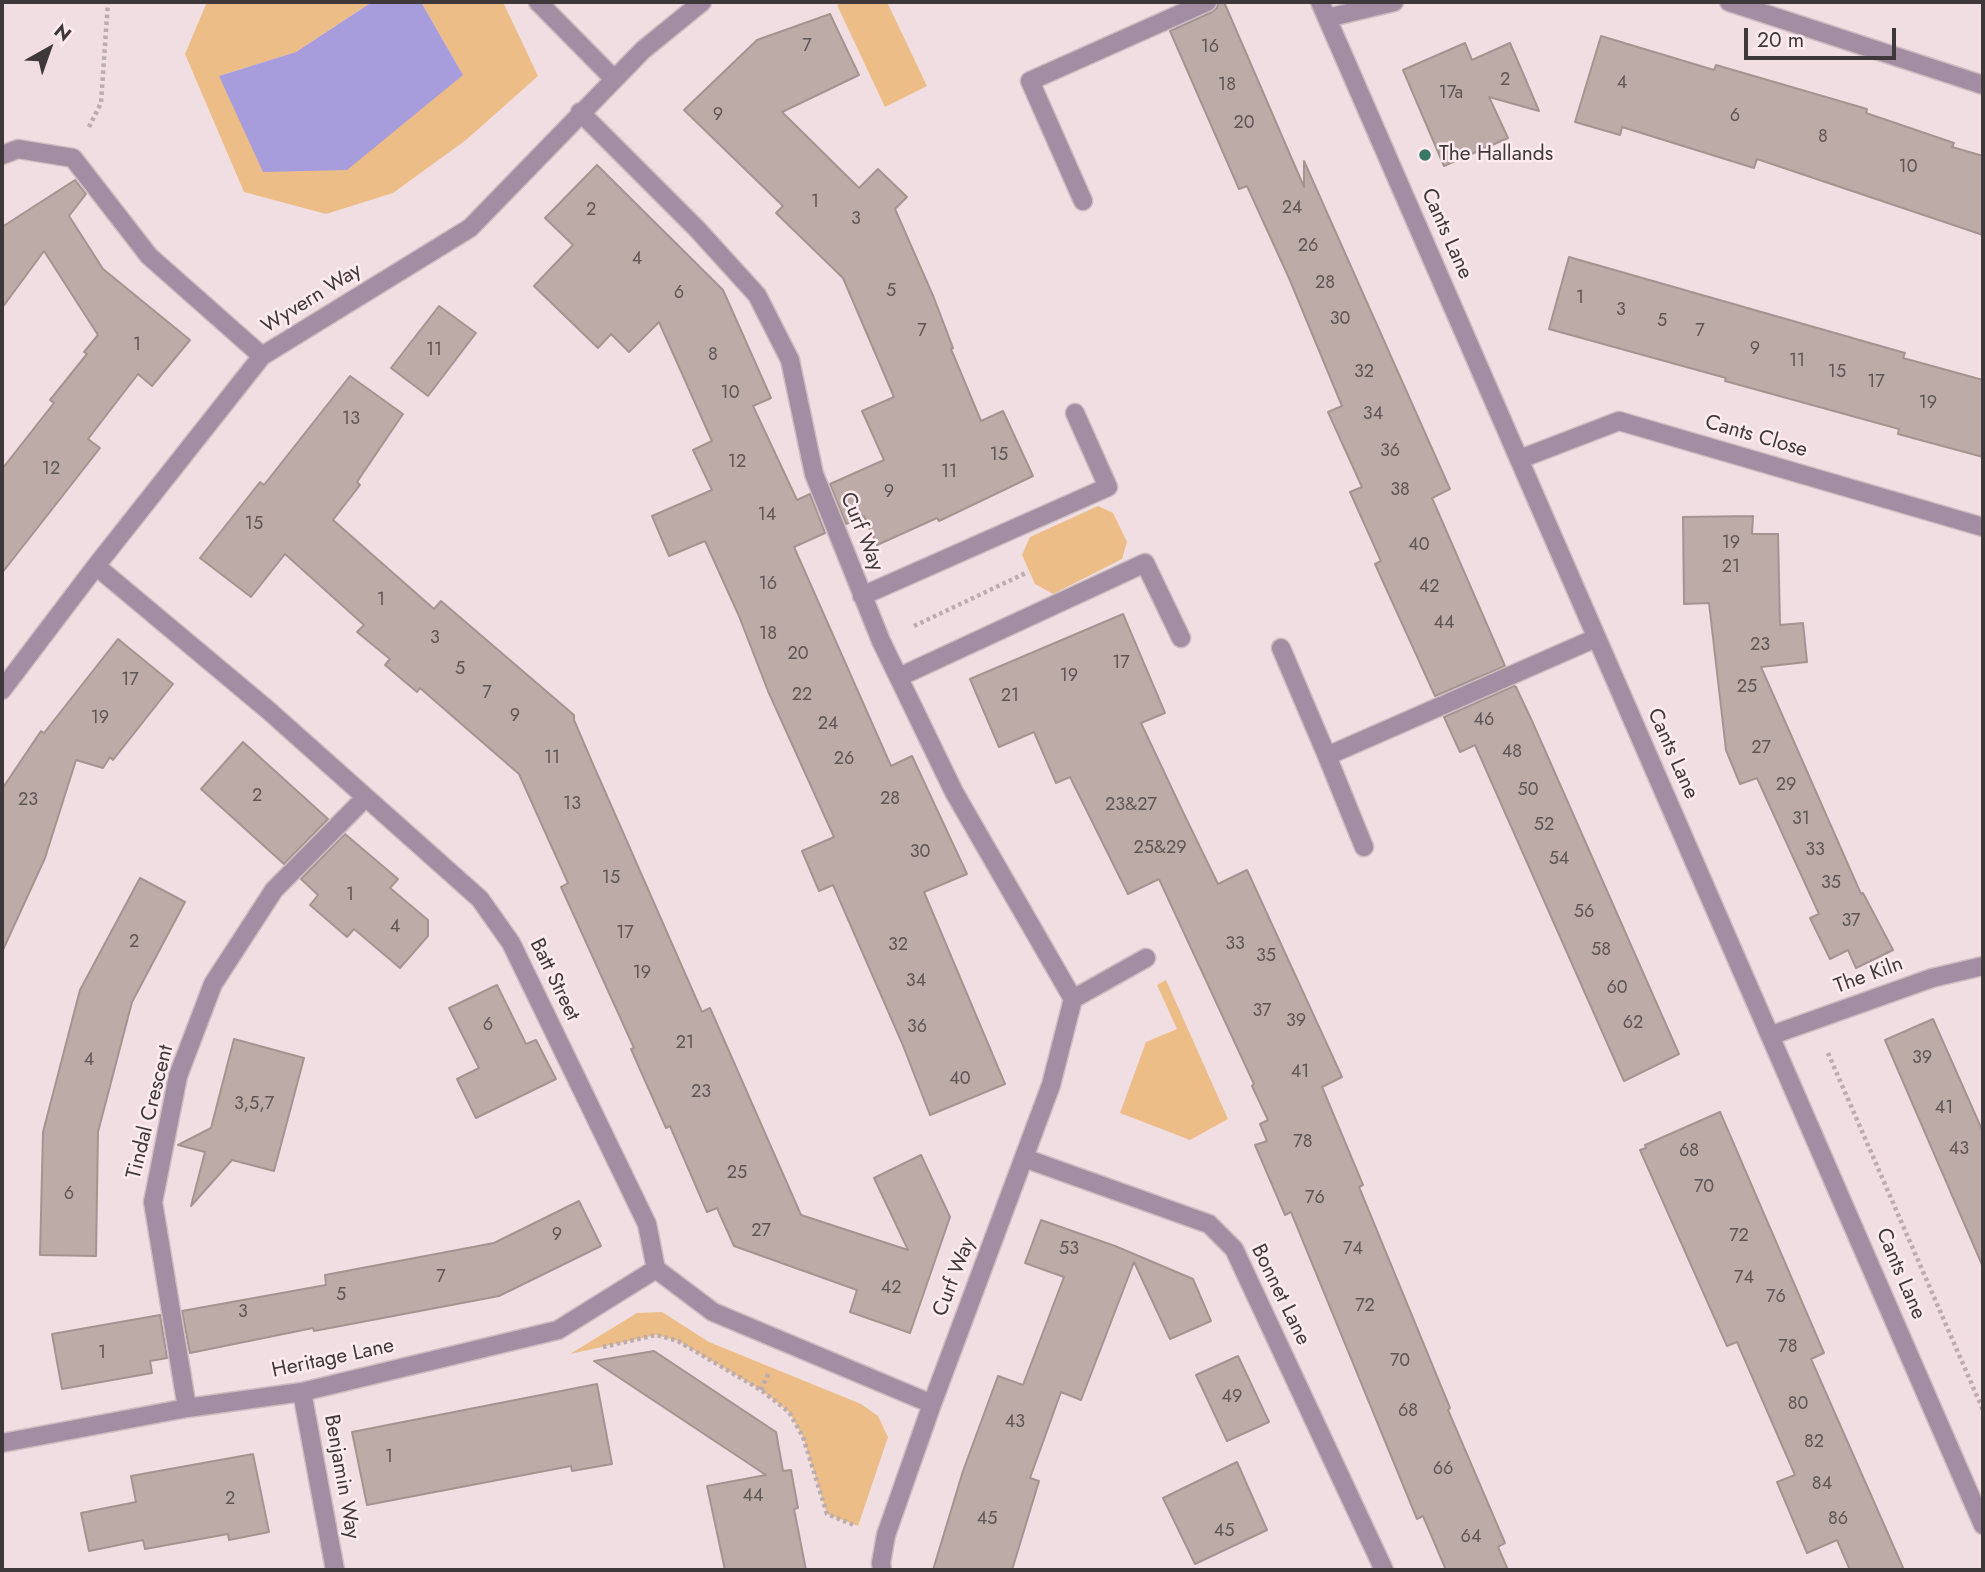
<!DOCTYPE html>
<style>
body{margin:0}
#map{position:relative;width:1985px;height:1572px;overflow:hidden;background:#f0dee2;font-family:Jost,sans-serif}
canvas{display:block}
.frame{position:absolute;inset:0;border:4px solid #3f383a;pointer-events:none}
.north{position:absolute;left:14px;top:14px;width:70px;height:70px;-webkit-text-stroke:5px #fdebf0;paint-order:stroke;rotate:40deg;font-size:19px;font-weight:700;line-height:28px;text-align:center;color:#3f383a}
.north::after{content:'';display:block;margin:auto;width:24px;height:32px;background:#3f383a;clip-path:polygon(50% 0,100% 100%,50% 72%,0 100%)}
.scale{position:absolute;left:1744px;top:28px;width:152px;height:32px;box-sizing:border-box;border:4px solid #3f383a;border-top:0;padding-left:9px;font-size:21px;line-height:24px;white-space:nowrap;color:#3f383a;-webkit-text-stroke:5px #fdebf0;paint-order:stroke}
</style>
<div id="map">
<canvas width="1985" height="1572"></canvas>
<div class="frame"></div>
<div class="north">N</div>
<div class="scale">20 m</div>
</div>
<script>
const g = document.querySelector('canvas').getContext('2d');
g.lineJoin = 'round';
function fill(path, color) {
  g.fillStyle = color;
  g.fill(path, 'evenodd');
}
function toPath(rows) {
  const path = new Path2D();
  for (const r of rows) {
    path.moveTo(r[0], r[1]);
    for (let i = 2; i < r.length; i += 2) path.lineTo(r[i], r[i + 1]);
  }
  return path;
}
function stroke(path, color, width, dash) {
  g.strokeStyle = color;
  g.lineWidth = width;
  g.lineCap = dash ? 'butt' : 'round';
  g.setLineDash(dash || []);
  g.stroke(path);
}
function label(font, color, halo, rows, align = 'center') {
  g.font = font + ' Jost,sans-serif';
  g.lineWidth = 5;
  g.setLineDash([]);
  g.textBaseline = 'middle';
  g.strokeStyle = halo;
  g.fillStyle = color;
  for (const [text, x, y, turn = 0] of rows) {
    g.save();
    g.translate(x, y);
    g.rotate((+turn || 0) * Math.PI / 180);
    g.textAlign = isNaN(turn) ? turn : align;
    if (halo) g.strokeText(text, 0, 0);
    g.fillText(text, 0, 0);
    g.restore();
  }
}
fill(toPath([
 [207,2,372,2,296,52,219,76,463,75,421,2,503,2,538,76,466,140,393,193,326,214,244,192,185,54],
 [843,2,887,2,927,86,885,107,837,5],
 [1098,506,1113,513,1127,542,1122,559,1053,594,1035,584,1022,555,1030,537],
 [1166,980,1228,1119,1190,1140,1120,1113,1146,1042,1177,1029,1157,985],
 [662,1312,709,1342,861,1404,878,1416,888,1437,858,1526,827,1514,803,1437,789,1412,761,1390,678,1341,656,1335,570,1354,637,1313]
]), '#edbd88');
fill(toPath([
 [372,2,421,2,463,75,347,170,263,172,219,76,296,52]
]), '#a79cdc');
const building = toPath([
 [1218,2,1224,2,1304,187,1304,161,1450,489,1432,498,1505,666,1435,696,1375,564,1381,561,1350,492,1362,487,1328,412,1342,406,1289,278,1247,186,1239,189,1170,31,1212,12,1217,8,1218,2],
 [830,14,859,75,782,112,859,188,878,169,907,197,895,209,934,298,953,348,951,349,981,421,1003,411,1033,476,939,521,937,518,877,545,864,516,846,524,830,484,884,460,862,411,894,397,843,278,776,213,783,206,684,110,757,40,830,14],
 [1601,36,1714,70,1716,65,1867,109,1866,113,1954,143,1952,147,1983,156,1983,235,1757,159,1754,168,1622,127,1620,135,1575,122,1601,36],
 [1465,43,1472,60,1510,43,1539,111,1489,97,1508,138,1444,166,1403,70,1465,43],
 [597,165,723,290,771,398,753,406,797,500,810,494,825,533,794,547,891,766,912,756,967,874,924,892,1005,1084,930,1115,902,1043,833,885,819,891,802,851,834,837,768,691,739,616,705,541,669,556,652,516,712,490,693,450,712,441,659,322,629,352,611,334,598,348,534,286,573,245,545,218,597,165],
 [75,180,86,194,69,216,103,269,190,340,152,386,138,374,88,439,100,448,2,573,2,469,54,403,50,400,87,354,84,352,98,335,44,251,2,308,2,227,75,180],
 [1569,257,1905,353,1903,358,1983,380,1983,457,1898,434,1899,429,1725,381,1726,378,1549,329,1569,257],
 [439,306,476,333,428,396,391,368,439,306],
 [350,376,403,414,357,482,360,485,333,520,434,609,441,601,574,715,574,720,592,762,702,1012,710,1008,801,1215,908,1250,874,1178,921,1155,950,1217,910,1333,850,1312,857,1290,734,1246,717,1208,707,1212,670,1126,666,1128,631,1049,634,1048,561,887,568,883,519,774,420,688,417,692,385,665,390,659,357,632,364,625,285,554,251,597,200,558,260,482,264,485,350,376],
 [1753,516,1752,534,1778,534,1780,625,1803,623,1807,662,1761,667,1861,894,1863,893,1893,950,1856,968,1848,950,1830,959,1810,918,1819,914,1757,778,1740,784,1726,750,1709,603,1684,604,1683,517,1753,516],
 [1123,614,1165,713,1141,723,1182,810,1218,884,1247,870,1342,1077,1322,1087,1363,1185,1359,1187,1450,1408,1448,1410,1505,1543,1498,1547,1508,1570,1446,1570,1423,1516,1417,1519,1291,1212,1285,1215,1255,1145,1267,1141,1260,1124,1268,1120,1252,1086,1254,1084,1159,879,1128,894,1070,777,1056,783,1034,732,999,747,970,679,1123,614],
 [118,639,173,684,113,760,110,757,103,768,76,760,45,858,2,952,2,789,41,731,44,733,118,639],
 [1514,686,1516,687,1532,721,1679,1054,1624,1081,1475,745,1460,752,1444,717,1514,686],
 [243,742,328,819,284,864,201,789,243,742],
 [345,834,398,879,390,888,428,920,428,936,400,968,354,929,347,937,310,905,318,895,301,879,345,834],
 [140,878,185,902,132,1002,98,1132,96,1256,40,1255,43,1132,80,990,140,878],
 [497,985,526,1044,536,1040,556,1079,476,1118,457,1079,479,1068,449,1008,497,985],
 [1933,1019,1983,1132,1983,1267,1885,1040,1933,1019],
 [234,1039,304,1058,274,1171,232,1160,191,1206,205,1152,178,1145,211,1128,234,1039],
 [1720,1112,1824,1353,1811,1359,1904,1570,1850,1570,1837,1540,1807,1553,1777,1482,1795,1475,1737,1342,1727,1346,1640,1150,1646,1148,1645,1145,1720,1112],
 [579,1201,601,1246,499,1296,314,1331,313,1328,190,1353,182,1311,326,1285,325,1275,494,1243,579,1201],
 [1041,1220,1115,1246,1193,1279,1211,1321,1170,1339,1134,1262,1081,1400,1061,1392,1030,1478,1039,1481,1012,1570,933,1570,963,1471,998,1376,1023,1385,1064,1277,1025,1263,1041,1220],
 [160,1315,167,1358,150,1361,152,1373,62,1389,52,1334,160,1315],
 [654,1351,776,1432,783,1471,791,1470,798,1508,794,1509,806,1570,725,1570,707,1486,766,1475,594,1361,654,1351],
 [1238,1356,1269,1422,1227,1441,1196,1375,1238,1356],
 [597,1384,612,1464,572,1471,571,1466,367,1505,352,1432,597,1384],
 [253,1454,269,1532,229,1540,228,1534,145,1549,143,1540,89,1551,81,1513,136,1502,131,1476,253,1454],
 [1237,1462,1267,1530,1195,1564,1163,1498,1237,1462]
]);
fill(building, '#bcaba7');
stroke(building, '#a49490', 2);
const minor = toPath([
 [538,2,614,79],
 [1320,2,1983,1525],
 [1729,2,1983,85],
 [1327,18,1394,2],
 [580,112,697,229,757,295,790,360,814,474,881,641,954,792,1073,999,1051,1085,932,1404,886,1535,881,1563,882,1570],
 [2,155,18,149,73,158,149,256,262,356],
 [1083,201,1030,81,1207,2],
 [1520,459,1619,421,1983,527],
 [96,566,268,710,480,899,511,943,647,1224,656,1269,713,1312,932,1404],
 [862,596,1108,487,1075,413],
 [1281,648,1327,756],
 [899,677,1145,563,1181,638],
 [2,690,96,566,262,356,470,228,643,50,702,2],
 [1364,847,1327,756,1596,638],
 [1073,999,1146,958],
 [1772,1035,1932,978,1983,966],
 [1024,1158,1209,1224,1234,1249,1384,1570],
 [302,1392,335,1570],
 [187,1408,153,1202,178,1076,213,984,274,890,365,798],
 [2,1443,187,1408,302,1392,558,1330,656,1269]
]);
stroke(minor, '#cdbdc0', 21);
stroke(toPath([
 [89,127,101,103,108,2],
 [914,626,1028,572],
 [1828,1053,1983,1410],
 [603,1347,656,1335,678,1341,761,1390,789,1412,803,1437,827,1514,854,1525],
 [761,1390,769,1372]
]), '#baacaf', 4.5, [3.5, 3.5]);
stroke(minor, '#a38da3', 18);
for (const [x, y, r, color] of [
 [1425,155,7,"#397866"]
]) {
  const dot = new Path2D();
  dot.arc(x, y, r, 0, 2 * Math.PI);
  g.fillStyle = color;
  g.fill(dot);
  stroke(dot, '#fdebf0', 2.5);
}
label('18px', '#5e5555', null, [
 ["7",807,47],
 ["16",1210,48],
 ["2",1505,81],
 ["4",1622,84],
 ["18",1227,86],
 ["17a",1451,94],
 ["9",718,116],
 ["6",1735,117],
 ["20",1244,124],
 ["8",1823,138],
 ["10",1908,168],
 ["1",815,203],
 ["24",1292,209],
 ["2",591,211],
 ["3",856,220],
 ["26",1308,247],
 ["4",637,260],
 ["28",1325,284],
 ["5",891,292],
 ["6",679,294],
 ["1",1580,299],
 ["3",1621,311],
 ["30",1340,320],
 ["5",1662,322],
 ["7",922,332],
 ["7",1700,332],
 ["1",137,346],
 ["9",1755,350],
 ["11",434,351],
 ["8",713,356],
 ["11",1797,362],
 ["32",1364,373],
 ["15",1837,373],
 ["17",1876,383],
 ["10",730,394],
 ["19",1928,404],
 ["34",1373,415],
 ["13",351,420],
 ["36",1390,452],
 ["15",999,456],
 ["12",737,463],
 ["12",51,470],
 ["11",949,473],
 ["38",1400,491],
 ["9",889,493],
 ["14",767,516],
 ["15",254,525],
 ["19",1731,544],
 ["40",1419,546],
 ["21",1731,568],
 ["16",768,585],
 ["42",1429,588],
 ["1",381,601],
 ["44",1444,624],
 ["18",768,635],
 ["3",435,639],
 ["23",1760,646],
 ["20",798,655],
 ["17",1121,664],
 ["5",460,670],
 ["19",1069,677],
 ["17",130,681],
 ["25",1747,688],
 ["7",487,694],
 ["22",802,696],
 ["21",1010,697],
 ["9",515,717],
 ["19",100,719],
 ["46",1484,721],
 ["24",828,725],
 ["27",1761,749],
 ["48",1512,753],
 ["11",552,759],
 ["26",844,760],
 ["29",1786,786],
 ["50",1528,791],
 ["2",257,797],
 ["28",890,800],
 ["23",28,801],
 ["13",572,805],
 ["23&27",1131,806],
 ["31",1801,820],
 ["52",1544,826],
 ["25&29",1160,849],
 ["33",1815,851],
 ["30",920,853],
 ["54",1559,860],
 ["15",611,879],
 ["35",1831,884],
 ["1",350,896],
 ["56",1584,913],
 ["37",1851,922],
 ["4",395,928],
 ["17",625,934],
 ["2",134,943],
 ["33",1235,945],
 ["32",898,946],
 ["58",1601,951],
 ["35",1266,957],
 ["19",642,974],
 ["34",916,982],
 ["60",1617,989],
 ["37",1262,1012],
 ["39",1296,1022],
 ["62",1633,1024],
 ["6",488,1026],
 ["36",917,1028],
 ["21",685,1044],
 ["39",1922,1059],
 ["4",89,1061],
 ["41",1300,1073],
 ["40",960,1080],
 ["23",701,1093],
 ["3,5,7",254,1105],
 ["41",1944,1109],
 ["78",1303,1143],
 ["43",1959,1150],
 ["68",1689,1152],
 ["25",737,1174],
 ["70",1704,1188],
 ["6",69,1195],
 ["76",1315,1199],
 ["27",761,1232],
 ["9",557,1236],
 ["72",1739,1237],
 ["53",1069,1250],
 ["74",1353,1250],
 ["7",441,1278],
 ["74",1744,1279],
 ["42",891,1289],
 ["5",341,1296],
 ["76",1776,1298],
 ["72",1365,1307],
 ["3",243,1313],
 ["78",1788,1348],
 ["1",102,1354],
 ["70",1400,1362],
 ["49",1232,1398],
 ["80",1798,1405],
 ["68",1408,1412],
 ["43",1015,1423],
 ["82",1814,1443],
 ["1",389,1458],
 ["66",1443,1470],
 ["84",1822,1485],
 ["44",753,1497],
 ["2",230,1500],
 ["45",987,1520],
 ["86",1838,1520],
 ["45",1224,1532],
 ["64",1471,1538]
]);
label('21px', '#3f383a', '#fdebf0', [
 ["The Hallands",1439,155]
], 'left');
label('21px', '#3f383a', '#fdebf0', [
 ["Cants Lane",1446,234,66],
 ["Wyvern Way",312,299,-32],
 ["Cants Close",1756,437,16],
 ["Curf Way",861,532,68],
 ["Cants Lane",1672,754,66],
 ["The Kiln",1869,976,-20],
 ["Batt Street",554,980,64],
 ["Tindal Crescent",151,1112,-76],
 ["Cants Lane",1900,1274,67],
 ["Curf Way",955,1277,-69],
 ["Bonnet Lane",1280,1295,64],
 ["Heritage Lane",333,1359,-12],
 ["Benjamin Way",341,1477,80]
]);
</script>
